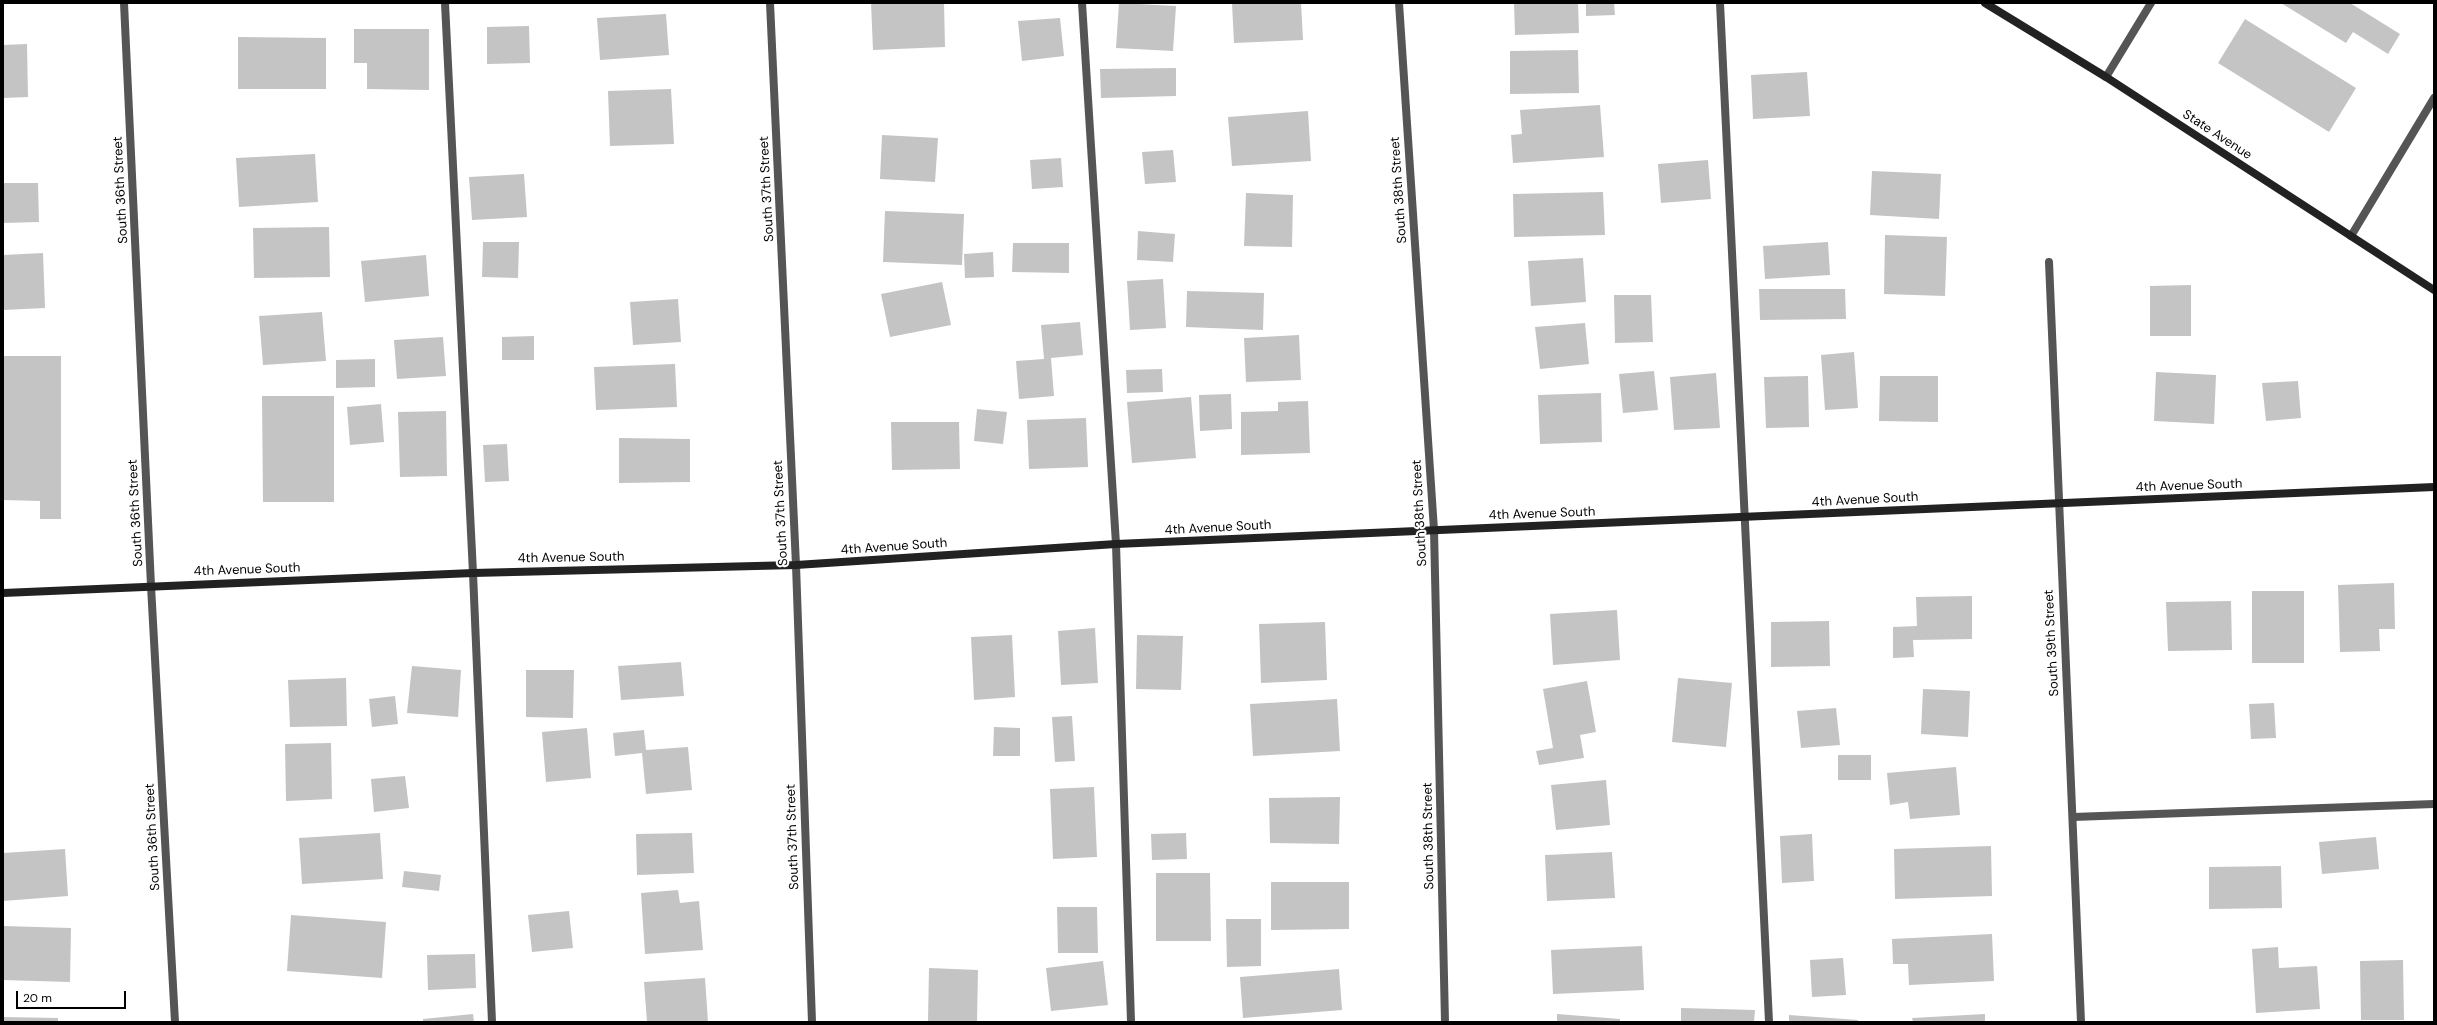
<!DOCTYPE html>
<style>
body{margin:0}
#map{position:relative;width:2437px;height:1025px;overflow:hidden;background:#fff;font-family:"DM Sans",sans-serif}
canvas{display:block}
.frame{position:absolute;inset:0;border:4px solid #000;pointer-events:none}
.scale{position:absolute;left:16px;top:991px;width:110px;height:18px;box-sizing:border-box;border:2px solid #000;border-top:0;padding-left:5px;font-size:12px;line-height:14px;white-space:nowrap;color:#000;-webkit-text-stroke:3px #fff;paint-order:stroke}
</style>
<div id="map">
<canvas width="2437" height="1025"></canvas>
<div class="frame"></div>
<div class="scale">20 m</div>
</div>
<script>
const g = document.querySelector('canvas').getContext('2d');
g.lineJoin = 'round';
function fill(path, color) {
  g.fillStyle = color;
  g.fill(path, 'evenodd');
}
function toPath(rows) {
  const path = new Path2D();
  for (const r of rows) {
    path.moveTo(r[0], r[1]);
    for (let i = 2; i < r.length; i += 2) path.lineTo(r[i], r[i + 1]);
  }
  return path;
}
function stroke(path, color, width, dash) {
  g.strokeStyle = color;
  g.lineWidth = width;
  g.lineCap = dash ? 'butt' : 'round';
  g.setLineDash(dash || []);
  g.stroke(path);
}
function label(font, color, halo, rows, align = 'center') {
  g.font = font + ' "DM Sans",sans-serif';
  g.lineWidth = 4;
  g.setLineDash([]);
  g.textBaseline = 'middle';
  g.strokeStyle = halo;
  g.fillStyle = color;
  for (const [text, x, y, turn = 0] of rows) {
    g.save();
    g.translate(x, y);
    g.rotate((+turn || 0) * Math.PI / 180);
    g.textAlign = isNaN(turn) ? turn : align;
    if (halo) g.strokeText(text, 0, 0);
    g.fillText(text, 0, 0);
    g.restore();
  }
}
fill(toPath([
 [871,3,944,3,945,47,873,50],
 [1119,3,1176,6,1173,51,1116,48],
 [1232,3,1301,3,1303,40,1234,43],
 [1514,3,1578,3,1579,33,1515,35],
 [1586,3,1614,3,1615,15,1586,16],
 [2281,3,2350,3,2400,34,2388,54,2353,32,2346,43],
 [666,14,669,55,600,60,597,18],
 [1060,18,1064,56,1022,61,1018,21],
 [2245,19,2356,88,2329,132,2218,63],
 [529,26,530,63,487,64,487,27],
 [354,29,429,29,429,90,367,89,367,63,354,63],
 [238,37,326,38,326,89,238,89],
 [27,44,28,97,3,98,3,45],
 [1578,50,1579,93,1510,94,1510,51],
 [1176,68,1176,96,1101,98,1100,69],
 [1807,72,1810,116,1753,119,1751,75],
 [671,89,674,144,610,146,608,91],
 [1600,105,1604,157,1513,163,1511,135,1522,134,1520,110],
 [1308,111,1311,161,1232,166,1228,117],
 [882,135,938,138,935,182,880,179],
 [1173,150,1176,182,1145,184,1142,152],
 [315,154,318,202,239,207,236,158],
 [1061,158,1063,187,1032,189,1030,160],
 [1708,160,1711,199,1661,203,1658,164],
 [1872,171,1941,174,1939,219,1870,215],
 [524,174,527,217,472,220,469,177],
 [3,183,38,183,39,222,3,223],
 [1603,192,1605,235,1514,237,1513,194],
 [1246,193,1293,195,1292,247,1244,246],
 [885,211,964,214,962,265,883,262],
 [329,227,330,277,254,278,253,228],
 [1138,231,1175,234,1173,262,1137,260],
 [1885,235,1947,237,1945,296,1884,294],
 [483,242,519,242,518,278,482,277],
 [1828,242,1830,275,1765,279,1763,246],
 [1013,243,1069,243,1069,273,1012,272],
 [993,252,994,277,965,278,964,254],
 [43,253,45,308,3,310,3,255],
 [426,255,429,296,365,302,361,261],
 [1583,258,1586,302,1531,306,1528,261],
 [1163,279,1166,328,1130,330,1127,281],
 [942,282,951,325,890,337,881,294],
 [2191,285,2191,336,2150,336,2150,286],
 [1759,289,1845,289,1846,319,1760,320],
 [1187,291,1264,293,1263,330,1186,327],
 [1614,295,1651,295,1653,342,1615,343],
 [678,299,681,342,633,345,630,302],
 [322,312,326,361,263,365,259,316],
 [1080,322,1083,355,1051,358,1054,396,1019,399,1016,361,1044,359,1041,325],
 [1585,323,1589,364,1540,369,1535,327],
 [1299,335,1301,380,1246,382,1244,338],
 [534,336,534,360,502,360,502,337],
 [443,337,446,376,397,379,394,340],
 [1854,352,1858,408,1825,410,1821,355],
 [3,356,61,356,61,519,40,519,40,501,3,500],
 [375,359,375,387,336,388,336,360],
 [675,364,677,407,596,410,594,367],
 [1162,369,1163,392,1127,393,1126,370],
 [1654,371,1658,410,1623,413,1619,374],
 [2156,372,2216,375,2214,424,2154,421],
 [1716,373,1720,428,1674,430,1670,377],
 [1808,376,1809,427,1766,428,1764,377],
 [1880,376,1938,376,1938,422,1879,421],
 [2298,381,2301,418,2266,421,2262,383],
 [1601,393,1602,442,1540,444,1538,395],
 [1231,394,1232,429,1200,431,1199,395],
 [262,396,334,396,334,502,263,502],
 [1191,397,1196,458,1132,463,1127,402],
 [1308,401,1310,453,1241,455,1241,412,1278,411,1278,402],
 [381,404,384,442,350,445,347,407],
 [977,409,1007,412,1003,444,974,441],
 [446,411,447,476,400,477,398,412],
 [1086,418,1088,467,1029,469,1027,420],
 [891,422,959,422,960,469,892,470],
 [619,438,690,439,690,482,619,483],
 [507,444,509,481,485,482,483,445],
 [2394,583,2395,629,2379,629,2380,651,2340,652,2338,585],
 [2252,591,2304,591,2304,663,2252,663],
 [1972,596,1972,639,1913,640,1914,657,1893,658,1893,627,1917,626,1916,597],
 [2231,601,2232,650,2168,651,2166,602],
 [1617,610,1620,660,1553,665,1550,614],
 [1829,621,1830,666,1771,667,1771,622],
 [1325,622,1327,680,1261,683,1259,624],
 [1095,628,1098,683,1061,685,1058,631],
 [1012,635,1015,697,974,700,971,637],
 [1137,635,1183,636,1181,690,1136,689],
 [681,662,684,696,621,700,618,666],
 [412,666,461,670,458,717,407,713],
 [526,670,574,670,573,718,526,717],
 [346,678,347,726,290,727,288,680],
 [1678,678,1732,683,1726,747,1672,742],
 [1587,681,1596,732,1580,735,1584,758,1539,765,1536,751,1553,748,1543,689],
 [1923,689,1970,691,1968,737,1921,734],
 [395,696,398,724,372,727,369,699],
 [1337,699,1340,751,1253,756,1250,704],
 [2274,703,2276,738,2251,739,2249,704],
 [1836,708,1840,745,1801,748,1797,711],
 [1072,716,1075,761,1055,762,1052,717],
 [994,727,1020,728,1020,756,993,756],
 [587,728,591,778,546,782,542,732],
 [644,730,646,750,688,747,692,790,646,794,642,753,615,756,613,733],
 [331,743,332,799,286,801,285,744],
 [1838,755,1871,755,1871,780,1838,780],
 [1956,767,1960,815,1910,819,1908,802,1890,805,1887,773],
 [405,776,409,808,374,812,371,779],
 [1606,780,1610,825,1556,830,1551,785],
 [1094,787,1097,857,1053,859,1050,789],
 [1340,797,1339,844,1270,843,1269,798],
 [380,833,383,879,302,884,299,838],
 [692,833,694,873,637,875,636,834],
 [1186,833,1187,859,1152,860,1151,834],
 [1812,834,1814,881,1782,883,1780,836],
 [2376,837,2379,869,2322,874,2319,842],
 [1991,846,1992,896,1895,899,1894,849],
 [65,849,68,896,3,901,3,853],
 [1612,852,1615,898,1547,901,1545,855],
 [2281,866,2282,908,2209,909,2209,867],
 [404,871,441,875,439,891,402,887],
 [1156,873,1210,873,1211,941,1156,941],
 [1271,882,1349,882,1349,929,1271,930],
 [678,890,680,903,699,901,703,950,645,954,641,893],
 [1057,907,1097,907,1098,953,1058,953],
 [569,911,573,948,532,952,528,915],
 [291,915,386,922,382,978,287,971],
 [1226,919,1261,919,1261,966,1227,967],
 [3,926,71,928,70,982,3,980],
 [1992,934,1994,981,1909,985,1908,964,1893,964,1892,939],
 [1642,946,1644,990,1553,994,1551,950],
 [2278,947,2279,968,2317,966,2320,1009,2256,1013,2252,949],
 [475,954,476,988,428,990,427,955],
 [1843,958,1846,995,1812,997,1810,960],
 [2403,960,2404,1020,2361,1020,2360,961],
 [1103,961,1108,1005,1051,1011,1046,968],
 [929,968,978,970,977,1022,928,1022],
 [1339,969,1342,1010,1243,1018,1240,977],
 [705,978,708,1022,647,1022,644,982],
 [1681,1008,1755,1010,1754,1022,1681,1022],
 [473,1014,474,1022,423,1022,423,1019],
 [1557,1014,1620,1019,1620,1022,1557,1022],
 [1985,1014,1985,1022,1913,1022,1912,1018],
 [1789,1015,1858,1020,1857,1022,1789,1022],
 [3,1017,58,1018,58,1022,3,1022]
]), '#c4c4c4');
stroke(toPath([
 [445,3,473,573,492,1022],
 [1082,3,1116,544,1131,1022],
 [1720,3,1769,1022],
 [2351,236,2434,98],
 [2073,817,2434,804]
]), '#555', 8);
stroke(toPath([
 [124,3,151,586,175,1022],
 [770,3,796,565,812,1022],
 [1399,3,1434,530,1445,1022],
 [2106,77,2151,3],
 [2049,262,2081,1022]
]), '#555', 8);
stroke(toPath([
 [1985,3,2106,77,2434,290],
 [3,593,473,573,796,565,1116,544,2434,487]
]), '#222', 8);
label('13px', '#000', '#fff', [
 ["State Avenue",2217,135,33],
 ["South 37th Street",767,189,-93],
 ["South 36th Street",121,190,-93],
 ["South 38th Street",1399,190,-94],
 ["4th Avenue South",2189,486,-2],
 ["4th Avenue South",1865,500,-3],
 ["South 36th Street",136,513,-93],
 ["South 37th Street",781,513,-93],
 ["South 38th Street",1420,513,-93],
 ["4th Avenue South",1542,514,-2],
 ["4th Avenue South",1218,528,-3],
 ["4th Avenue South",894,547,-4],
 ["4th Avenue South",571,558,-1],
 ["4th Avenue South",247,570,-2],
 ["South 39th Street",2052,643,-93],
 ["South 38th Street",1429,836,-91],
 ["South 36th Street",153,837,-93],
 ["South 37th Street",793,837,-92]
]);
</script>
